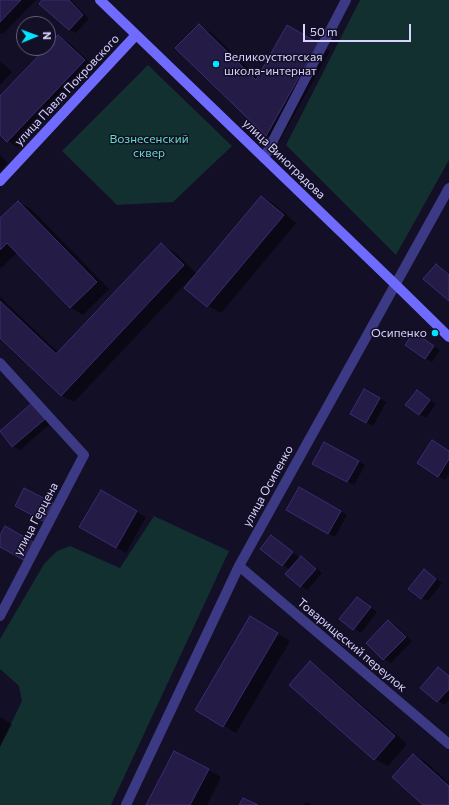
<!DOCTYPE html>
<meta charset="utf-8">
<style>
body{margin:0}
#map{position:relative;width:449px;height:805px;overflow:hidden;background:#130f26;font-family:Commissioner,sans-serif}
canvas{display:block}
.north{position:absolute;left:16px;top:16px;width:40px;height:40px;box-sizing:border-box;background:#130f26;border:1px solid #625e7d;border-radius:50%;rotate:89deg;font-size:11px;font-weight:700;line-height:16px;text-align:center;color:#d9d4ff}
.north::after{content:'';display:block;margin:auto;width:14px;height:18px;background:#00e5ff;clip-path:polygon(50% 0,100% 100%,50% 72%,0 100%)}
.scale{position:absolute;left:303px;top:24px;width:108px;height:18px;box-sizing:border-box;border:2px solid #d9d4ff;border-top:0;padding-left:5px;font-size:12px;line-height:14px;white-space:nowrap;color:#d9d4ff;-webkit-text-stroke:3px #130f26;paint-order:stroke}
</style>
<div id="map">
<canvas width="449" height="805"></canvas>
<div class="north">N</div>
<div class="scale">50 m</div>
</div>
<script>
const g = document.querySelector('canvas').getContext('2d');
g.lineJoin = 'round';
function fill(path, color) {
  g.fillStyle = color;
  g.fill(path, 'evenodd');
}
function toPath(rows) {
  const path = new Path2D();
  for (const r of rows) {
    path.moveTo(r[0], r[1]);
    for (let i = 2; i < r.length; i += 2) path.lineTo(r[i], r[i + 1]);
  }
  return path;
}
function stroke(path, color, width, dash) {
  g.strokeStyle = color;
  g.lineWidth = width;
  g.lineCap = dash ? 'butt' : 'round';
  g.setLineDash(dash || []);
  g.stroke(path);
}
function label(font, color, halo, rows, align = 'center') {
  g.font = font + ' Commissioner,sans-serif';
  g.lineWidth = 3;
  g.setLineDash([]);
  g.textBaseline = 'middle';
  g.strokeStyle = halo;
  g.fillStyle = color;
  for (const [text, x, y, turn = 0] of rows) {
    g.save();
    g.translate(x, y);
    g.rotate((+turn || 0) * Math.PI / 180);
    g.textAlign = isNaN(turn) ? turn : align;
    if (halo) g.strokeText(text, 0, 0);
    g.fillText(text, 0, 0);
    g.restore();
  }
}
fill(toPath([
 [360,0,449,0,449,160,396,255,286,145],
 [148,65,232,146,173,202,117,205,62,151],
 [154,516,229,551,111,805,0,805,0,746,22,701,19,686,0,669,0,639,44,564,57,551,70,546,120,568]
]), '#12302f');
fill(toPath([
 [0,0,36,0,3,34,0,33],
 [44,0,71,0,89,19,76,33,70,30,40,4],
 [199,26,212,33,258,78,288,27,330,51,279,142,266,135],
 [58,36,68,42,94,66,18,147,8,141,0,134,0,97],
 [0,61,12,72,0,85],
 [0,155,8,163,0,171],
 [262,197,274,204,296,223,221,313,208,306,186,287,192,280,191,278,74,402,61,395,0,337,0,297,59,353,161,244,174,252,197,274],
 [18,202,31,209,109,289,83,315,70,307,17,253,1,268,0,267,0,220],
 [421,337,440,350,432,362,425,358],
 [364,390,386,402,373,426,351,414],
 [417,391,436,404,426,418,419,414],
 [39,408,51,423,20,450,13,446],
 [324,443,365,465,354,485,314,463],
 [449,452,449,473,445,480,438,476],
 [299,489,347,515,335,537,287,510],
 [101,491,146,517,126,553,81,527],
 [52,504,59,508,50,524,16,506],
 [271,536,300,558,301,557,308,561,322,573,307,590,301,586,290,570,261,548],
 [424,570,442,583,428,601,421,598],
 [357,598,377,612,361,633,341,619],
 [250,618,290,641,236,733,197,710],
 [388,621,395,625,412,641,391,663,384,659],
 [310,662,322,670,407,744,388,766,375,759],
 [439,669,449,676,449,700,444,705,422,688],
 [0,717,12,724,0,747],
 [414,755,426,762,449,783,449,805,425,805],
 [208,770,221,777,207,805,147,805],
 [306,802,312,805,303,805]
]), '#0007');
const building = toPath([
 [0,0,21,0,0,22,0,0],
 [42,0,69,0,83,15,69,30,39,4,42,0],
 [199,24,256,80,287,25,318,43,266,136,175,48,199,24],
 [58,35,85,60,7,142,0,135,0,96,46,48,48,48,48,45,58,35],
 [261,196,284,215,207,307,184,288,261,196],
 [18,201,97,282,70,308,7,243,0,250,0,218,18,201],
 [161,243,184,265,61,396,0,338,0,301,56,354,161,243],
 [436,264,449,275,449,301,423,279,436,264],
 [414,332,434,346,425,359,405,345,414,332],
 [364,389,380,398,366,423,350,414,364,389],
 [417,390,430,400,419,415,405,405,417,390],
 [32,403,45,419,12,447,0,431,32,403],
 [432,440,449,451,449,459,438,477,417,463,432,440],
 [324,442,359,461,347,482,312,464,324,442],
 [299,487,341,511,328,534,286,510,299,487],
 [24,488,53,503,43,521,15,506,24,488],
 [101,490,137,511,116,548,79,527,101,490],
 [5,526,33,542,24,560,0,547,0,535,5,526],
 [271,535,293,552,282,566,260,549,271,535],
 [301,556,316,569,300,587,285,574,301,556],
 [424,569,436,579,421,599,408,589,424,569],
 [357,597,371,607,353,630,339,619,357,597],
 [250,616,278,633,223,727,195,710,250,616],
 [388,620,406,637,383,660,366,643,388,620],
 [310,661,395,736,374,760,289,685,310,661],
 [438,667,449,676,449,689,437,702,420,688,438,667],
 [174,751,209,769,190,805,146,805,174,751],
 [413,754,449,786,449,805,423,805,392,777,413,754],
 [243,798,258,805,239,805,243,798]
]);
fill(building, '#241b47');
stroke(building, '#3b2d73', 1);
stroke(toPath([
 [264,158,346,0],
 [0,363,84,455,0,616],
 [239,566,449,744],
 [126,805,239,566,449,188]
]), '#3d3a85', 10);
stroke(toPath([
 [100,0,395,284,449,337],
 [0,181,136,35]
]), '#6f6bff', 10);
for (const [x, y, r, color] of [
 [216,64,4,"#00e5ff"],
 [435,333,4,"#00e5ff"]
]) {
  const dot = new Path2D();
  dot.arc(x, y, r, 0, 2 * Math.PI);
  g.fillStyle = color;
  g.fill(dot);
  stroke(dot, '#130f26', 1.5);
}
label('12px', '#d9d4ff', '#130f26', [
 ["Великоустюгская",224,57],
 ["школа-интернат",224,71],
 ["Осипенко",427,333,"right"]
], 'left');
label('12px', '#d9d4ff', '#130f26', [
 ["улица Павла Покровского",67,90,-47],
 ["улица Виноградова",284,159,44],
 ["улица Осипенко",268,486,-61],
 ["улица Герцена",36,519,-62],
 ["Товарищеский переулок",352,645,40]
]);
label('12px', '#5fe0c0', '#130f26', [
 ["Вознесенский",149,139],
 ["сквер",149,153]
]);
</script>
